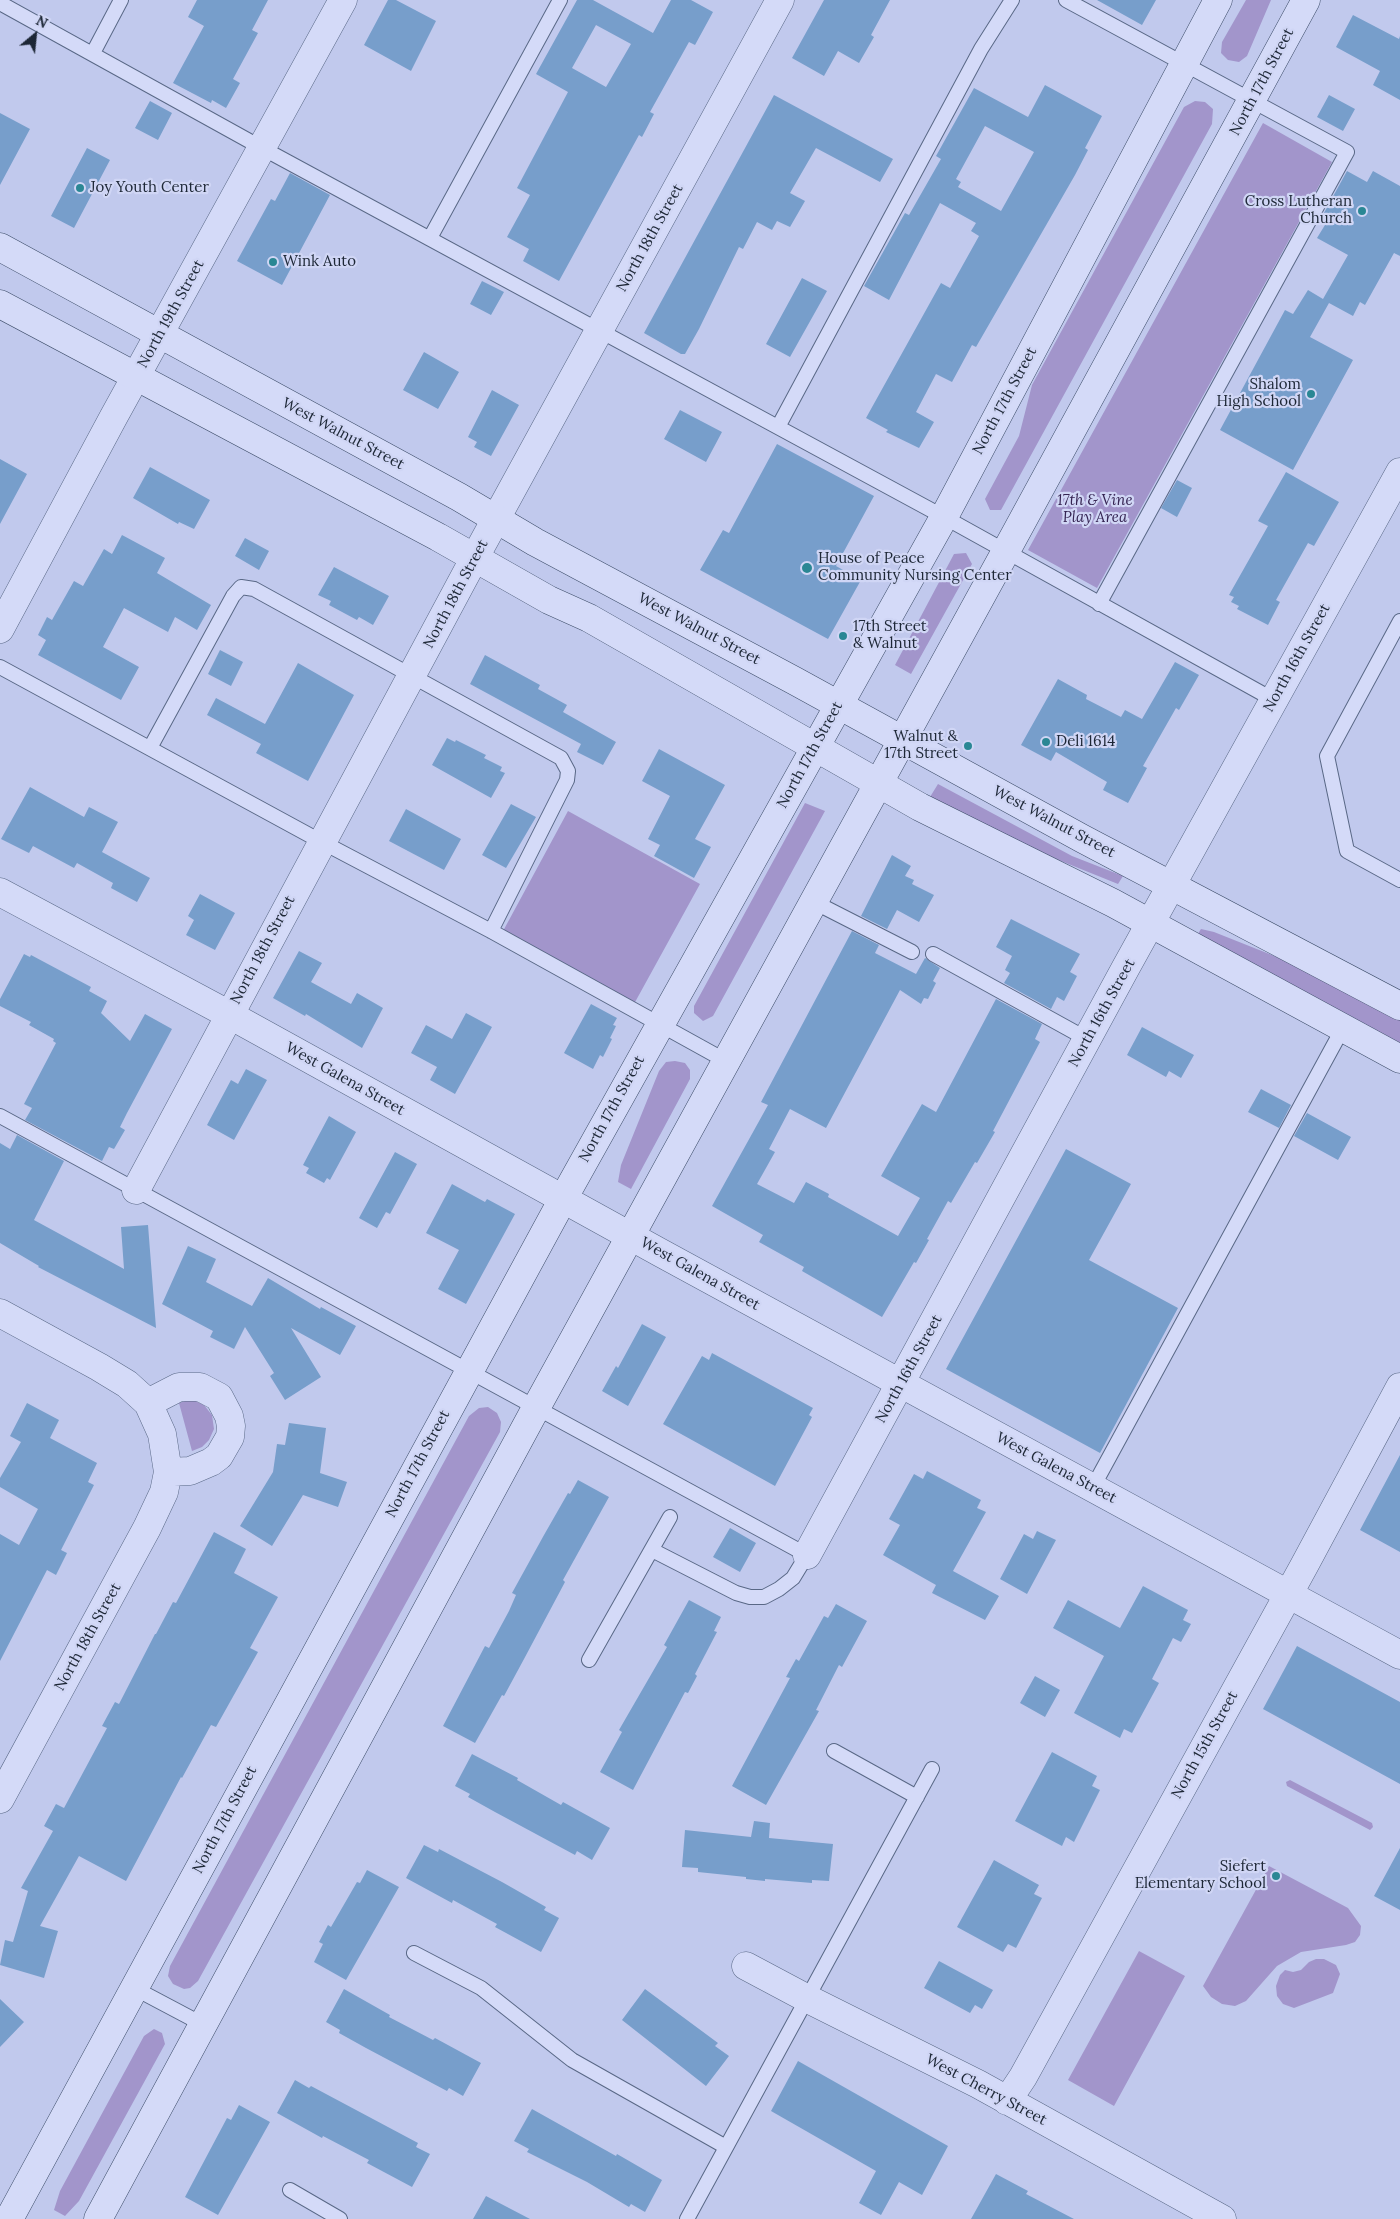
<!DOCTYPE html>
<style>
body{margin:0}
#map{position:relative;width:1400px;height:2219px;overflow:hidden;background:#c1c9ed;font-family:Lora,serif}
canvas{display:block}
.north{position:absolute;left:10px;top:10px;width:50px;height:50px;-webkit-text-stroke:4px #d0d6f5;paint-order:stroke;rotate:28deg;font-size:14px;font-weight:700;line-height:20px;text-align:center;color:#1d2736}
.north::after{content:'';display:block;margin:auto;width:18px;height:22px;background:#1d2736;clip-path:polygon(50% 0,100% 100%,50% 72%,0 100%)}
</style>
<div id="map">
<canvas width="1400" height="2219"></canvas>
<div class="north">N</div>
</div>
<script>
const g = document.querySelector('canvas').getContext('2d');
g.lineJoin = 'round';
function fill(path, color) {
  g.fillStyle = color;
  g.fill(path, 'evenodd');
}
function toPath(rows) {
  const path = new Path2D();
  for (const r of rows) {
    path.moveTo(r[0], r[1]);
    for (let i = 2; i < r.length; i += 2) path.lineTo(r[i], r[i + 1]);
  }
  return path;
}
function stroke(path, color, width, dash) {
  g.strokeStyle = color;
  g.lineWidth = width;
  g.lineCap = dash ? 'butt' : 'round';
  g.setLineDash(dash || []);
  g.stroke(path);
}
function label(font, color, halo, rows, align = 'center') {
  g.font = font + ' Lora,serif';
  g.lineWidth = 4.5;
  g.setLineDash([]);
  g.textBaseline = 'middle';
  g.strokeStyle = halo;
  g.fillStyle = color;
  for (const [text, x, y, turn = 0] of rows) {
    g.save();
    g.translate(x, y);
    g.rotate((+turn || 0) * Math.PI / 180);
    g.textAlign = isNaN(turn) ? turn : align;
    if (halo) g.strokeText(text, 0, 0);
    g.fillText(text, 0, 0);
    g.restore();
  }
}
fill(toPath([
 [1246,0,1271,0,1247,56,1239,62,1228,60,1221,53,1222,42],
 [1195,101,1205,102,1213,109,1212,124,1001,510,990,510,985,499,1019,436,1032,385,1184,107],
 [1263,123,1332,162,1097,588,1028,550],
 [966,553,972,564,911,674,895,665,954,554],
 [938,784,1072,856,1123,876,1118,884,1014,842,930,797],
 [805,803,825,811,713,1016,703,1021,694,1013,694,1006],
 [568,811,700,884,634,1004,502,933],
 [1201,929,1214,932,1302,967,1400,1019,1400,1051,1194,940],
 [675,1061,685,1063,690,1070,690,1079,631,1189,618,1182,621,1165,659,1071,666,1062],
 [191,1399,204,1405,212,1415,214,1429,209,1440,202,1447,192,1451,179,1403],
 [488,1407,497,1413,501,1422,500,1432,198,1981,190,1988,184,1989,173,1984,168,1976,170,1966,469,1416,479,1408],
 [1290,1780,1372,1823,1373,1827,1370,1830,1287,1786,1286,1782],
 [1269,1866,1348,1908,1361,1926,1360,1935,1355,1942,1346,1945,1301,1952,1277,1966,1246,2001,1235,2006,1222,2004,1211,1997,1203,1986],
 [1139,1951,1185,1976,1114,2106,1068,2080],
 [1316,1959,1324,1959,1336,1965,1340,1974,1333,1993,1294,2008,1283,2004,1277,1996,1276,1986,1280,1975,1285,1970,1293,1972,1301,1970,1309,1962],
 [154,2029,162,2033,165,2044,79,2201,65,2216,54,2210,60,2191,144,2036]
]), '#a295cb');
fill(toPath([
 [197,0,268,0,252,30,258,33,233,79,240,83,226,108,212,100,211,103,173,83,204,26,188,17],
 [388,0,396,0,436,21,411,71,364,45],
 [577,0,593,0,653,33,671,0,691,0,713,12,695,45,689,42,650,112,654,114,642,137,639,135,559,281,523,261,529,249,507,237,530,195,517,188,568,92,536,74],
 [596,25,631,44,606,87,572,68],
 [824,0,890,0,871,35,874,37,859,63,838,51,824,76,792,58],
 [1097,0,1156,0,1142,25],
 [1353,15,1399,39,1400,36,1400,100,1373,85,1380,71,1336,47],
 [1045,85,1102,116,1085,148,1088,150,1075,175,976,347,972,345,952,382,936,374,916,412,934,422,919,448,886,432,888,430,866,418,941,283,950,288,979,236,971,231,976,223,940,203,889,300,864,286,905,213,909,215,941,159,936,156,974,88,1028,117],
 [985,126,1034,152,1001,211,958,187,961,182,956,179],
 [774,95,893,159,880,182,816,148,790,193,805,201,790,227,777,221,772,230,757,222,743,249,739,247,699,329,685,354,681,354,644,333],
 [1329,95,1355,109,1343,131,1317,117],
 [150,101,172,113,158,140,135,128],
 [0,113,30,129,0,185],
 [87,148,110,160,74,228,51,216],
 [1347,171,1367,182,1373,171,1400,186,1400,256,1394,253,1365,305,1360,302,1353,316,1329,303,1310,337,1353,360,1293,470,1220,430,1285,310,1293,314,1308,290,1323,299,1348,255,1317,238,1325,225,1319,222],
 [290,173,330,195,282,285,237,261,271,199,275,201],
 [802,278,827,291,790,357,766,344],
 [482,281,504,292,491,315,470,304],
 [424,352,459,372,438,409,403,390],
 [492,390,519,405,491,456,474,447,477,442,468,437],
 [680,410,722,432,706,462,664,439],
 [777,444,874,496,836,566,861,580,828,639,700,570,723,530,729,533],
 [0,459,27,474,0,524],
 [150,467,210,500,194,529,179,522,178,524,133,498],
 [1286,472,1339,502,1314,546,1308,543,1276,600,1280,602,1268,625,1237,609,1239,606,1231,602,1234,597,1229,595,1268,526,1258,521],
 [1177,480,1192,488,1177,517,1161,508],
 [122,535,165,558,157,573,211,605,197,630,175,617,168,632,124,608,103,647,139,667,121,700,38,655,46,640,38,635,47,617,52,620,74,581,83,586,104,549,112,554],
 [245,538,269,551,259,570,235,556],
 [334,567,389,596,373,625,359,617,357,620,329,605,331,601,318,595],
 [220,650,243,662,231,686,208,674],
 [485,655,540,685,538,689,567,705,563,712,616,742,603,765,577,752,581,744,470,684],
 [1175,662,1199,675,1179,710,1176,708,1143,766,1147,768,1128,803,1103,790,1107,782,1056,752,1051,761,1021,745,1058,679,1087,695,1086,699,1121,717,1125,710,1142,719],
 [298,663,354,695,308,781,256,753,261,744,207,715,216,698,265,724],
 [447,738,455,742,456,740,486,755,484,758,502,767,500,771,505,773,491,798,432,765],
 [659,749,725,785,695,839,711,847,694,878,654,856,660,845,648,839,670,796,642,781],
 [30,787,84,817,89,807,118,822,102,852,150,878,137,902,111,888,113,883,77,863,74,868,33,846,29,853,1,839],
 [511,804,536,817,506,868,482,855],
 [406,809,461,839,444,870,389,841],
 [892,855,911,866,905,876,914,880,912,884,934,895,919,922,897,910,887,929,861,916],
 [200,894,235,913,215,950,186,935,194,920,188,916],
 [1011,919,1080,954,1070,972,1077,976,1064,1001,1057,997,1051,1009,1004,983,1010,973,1005,970,1012,956,996,947],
 [852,931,879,945,875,953,916,974,925,958,940,968,933,981,936,983,928,999,924,998,921,1004,900,990,826,1128,790,1109,769,1149,775,1152,757,1184,794,1203,806,1182,829,1194,828,1197,898,1236,920,1198,881,1176,922,1104,936,1112,996,999,1042,1024,1035,1039,1040,1042,993,1131,995,1132,977,1163,975,1162,951,1203,948,1201,927,1239,929,1240,916,1263,914,1262,882,1317,802,1271,804,1267,759,1242,763,1235,712,1206,768,1105,761,1102],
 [299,951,322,963,311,982,351,1004,357,993,383,1008,362,1048,306,1014,305,1016,273,998],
 [24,954,30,957,31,955,91,987,89,991,107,1001,101,1013,130,1041,145,1014,172,1029,127,1113,120,1127,125,1130,114,1149,109,1147,102,1161,25,1120,32,1108,24,1104,56,1043,53,1041,54,1039,29,1025,31,1022,0,1006,0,999],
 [591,1004,617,1018,613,1025,616,1026,610,1038,612,1039,603,1057,600,1055,593,1069,564,1053],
 [466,1013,492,1027,455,1094,430,1080,437,1067,411,1053,426,1025,452,1039],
 [1142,1027,1194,1055,1181,1078,1169,1071,1166,1077,1127,1055],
 [246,1069,267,1080,234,1140,207,1125,231,1080,238,1084],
 [1261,1089,1291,1105,1279,1128,1248,1112],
 [1307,1113,1351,1137,1338,1160,1294,1136],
 [329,1116,356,1132,330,1180,327,1178,324,1183,306,1173,309,1168,303,1165],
 [17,1135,64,1161,34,1220,124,1269,121,1227,148,1225,156,1328,38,1267,39,1266,0,1243,0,1143,10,1149],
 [1066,1149,1131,1184,1089,1260,1178,1308,1100,1453,946,1369],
 [395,1152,417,1164,390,1214,386,1212,377,1228,359,1218],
 [452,1184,485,1202,487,1199,515,1214,466,1304,438,1289,459,1250,426,1233],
 [188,1246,216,1259,206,1282,252,1306,268,1278,320,1309,321,1307,356,1326,340,1355,291,1328,321,1377,285,1400,270,1376,274,1373,245,1327,234,1349,210,1337,213,1331,162,1304],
 [642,1324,666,1337,628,1406,602,1391,616,1366,618,1368],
 [712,1353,813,1408,809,1415,812,1417,775,1486,663,1424,702,1356,709,1360],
 [27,1403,59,1420,50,1438,97,1463,88,1482,94,1485,61,1550,67,1553,56,1575,47,1570,0,1661,0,1534,19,1545,38,1509,0,1487,0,1478,21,1442,10,1436],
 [289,1423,326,1428,320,1473,347,1482,338,1507,303,1495,272,1546,240,1526,273,1472,277,1444,285,1445],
 [1400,1455,1400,1552,1360,1530],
 [927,1471,981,1500,977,1508,986,1512,953,1571,999,1596,985,1620,932,1593,936,1585,883,1555,900,1525,889,1519,914,1474,923,1479],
 [578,1480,609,1497,563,1580,565,1582,524,1659,504,1696,502,1695,475,1743,443,1726,485,1646,489,1648,509,1611,516,1595,512,1593,544,1535,568,1493,570,1494],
 [730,1528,756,1543,740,1572,713,1557],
 [1037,1531,1056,1540,1027,1594,1000,1579,1024,1534,1033,1539],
 [214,1532,246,1549,234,1573,278,1597,250,1648,258,1652,216,1727,211,1725,182,1778,181,1777,126,1881,79,1856,40,1926,58,1931,44,1978,0,1965,5,1940,13,1942,28,1891,21,1888,53,1831,44,1826,56,1804,64,1808,107,1728,102,1726,115,1702,119,1704,155,1634,156,1634,173,1602,176,1603],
 [1143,1586,1188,1610,1183,1620,1191,1624,1181,1642,1173,1638,1152,1679,1159,1683,1132,1733,1124,1729,1120,1738,1074,1713,1104,1656,1053,1628,1068,1600,1120,1628],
 [689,1600,721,1617,714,1631,717,1632,695,1674,697,1676,688,1693,685,1692,633,1790,600,1772,622,1732,619,1730,667,1647,664,1645],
 [836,1604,867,1621,842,1667,839,1665,816,1710,819,1711,766,1805,732,1786,790,1678,786,1677,796,1659,799,1661,824,1616,828,1618],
 [1297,1646,1400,1702,1400,1784,1263,1709],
 [1035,1676,1060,1690,1045,1717,1020,1703],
 [1052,1752,1097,1776,1092,1786,1100,1790,1074,1842,1066,1837,1062,1846,1015,1821],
 [472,1754,518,1778,517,1780,561,1805,563,1802,610,1828,592,1860,577,1851,575,1855,495,1812,468,1797,470,1794,455,1786],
 [754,1821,770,1823,769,1838,833,1844,829,1881,812,1880,812,1883,765,1879,765,1881,746,1879,746,1877,698,1872,698,1868,682,1867,685,1830,751,1837],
 [424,1845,438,1852,439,1849,502,1882,546,1907,544,1910,559,1918,541,1952,495,1927,497,1924,453,1900,452,1903,406,1878],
 [1400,1848,1400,1910,1374,1896],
 [994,1860,1039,1885,1034,1894,1042,1898,1016,1948,1008,1944,1003,1952,957,1927],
 [367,1870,399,1887,346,1980,314,1962,323,1944,319,1942,328,1925,331,1927,357,1882,360,1883],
 [939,1961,993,1990,982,2009,975,2005,970,2013,924,1988],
 [344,1989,390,2015,389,2017,433,2040,435,2038,481,2063,463,2096,449,2088,447,2091,366,2048,339,2033,340,2030,326,2022],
 [645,1989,718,2043,715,2046,729,2056,706,2086,622,2020],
 [0,1999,24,2022,0,2047],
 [798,2061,948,2146,922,2195,899,2182,881,2215,859,2203,876,2171,771,2111],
 [295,2080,309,2088,311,2086,418,2143,416,2147,430,2154,412,2187,367,2163,369,2160,323,2136,322,2138,277,2113],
 [239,2105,270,2122,218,2215,185,2197,227,2118,231,2120],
 [532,2109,616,2156,617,2154,662,2180,645,2212,631,2204,629,2207,587,2182,527,2152,529,2149,514,2141],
 [996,2174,1028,2191,1026,2194,1074,2219,971,2219],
 [486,2196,530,2219,473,2219]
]), '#779ecb');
const lane = toPath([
 [1066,0,1347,152,1099,604],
 [0,3,262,148,944,517,1274,700],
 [93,53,121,0],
 [430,238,560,0],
 [778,427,981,49,1012,0],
 [1400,621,1327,756,1347,851,1400,880],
 [0,667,322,842,491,931,726,1061],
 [150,748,233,596,241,587,254,589,561,758,568,771,567,780,491,931],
 [814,902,912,952],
 [933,954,1087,1039],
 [0,1116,807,1555,793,1578,779,1589,764,1597,750,1597,736,1593,652,1550],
 [1093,1487,1343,1028],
 [589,1660,670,1517],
 [834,1751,917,1797],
 [414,1953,481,1988,572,2060,726,2147],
 [134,1988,202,2024],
 [290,2190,340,2219],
 [687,2219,932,1769]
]);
const street = toPath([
 [0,629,113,418,343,0],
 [0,892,228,1014,661,1253,1400,1655],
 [136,1190,474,559,780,0],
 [0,1313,99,1367,127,1384,148,1403,162,1434,168,1472,164,1492,147,1528,0,1799],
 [148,1403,179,1387,200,1387,219,1397,229,1416,231,1426,230,1437,219,1456,211,1462,190,1471,168,1472],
 [807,1555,1125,969,1400,472],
 [746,1966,808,1999,978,2084,1222,2219],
 [1007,2101,1023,2077,1304,1566,1400,1387]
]);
const secondary = toPath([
 [0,247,459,497,535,542,795,681,1083,839,1400,1006],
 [0,304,438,537,549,600,589,618,920,807,1113,903,1400,1059],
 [9,2219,563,1199,944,517,1218,0],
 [98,2219,536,1408,1006,551,1306,0]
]);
stroke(lane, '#596886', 16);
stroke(street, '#596886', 29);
stroke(secondary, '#3c4c68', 29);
stroke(lane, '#d4daf8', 14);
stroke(street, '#d4daf8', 28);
stroke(secondary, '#d4daf8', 28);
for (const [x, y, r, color] of [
 [80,188,5,"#2a8794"],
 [1362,211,5,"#2a8794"],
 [273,262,5,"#2a8794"],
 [1311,394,5,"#2a8794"],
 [807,568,6,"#2a8794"],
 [843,636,5,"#2a8794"],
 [1046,742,5,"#2a8794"],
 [968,746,5,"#2a8794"],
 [1276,1876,5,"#2a8794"]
]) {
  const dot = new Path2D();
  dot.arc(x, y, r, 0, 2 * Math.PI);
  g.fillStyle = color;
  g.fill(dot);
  stroke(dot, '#d0d6f5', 2);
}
label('15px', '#1d2736', '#d0d6f5', [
 ["North 17th Street",1262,82,-62],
 ["North 18th Street",650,238,-61],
 ["North 19th Street",171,314,-61],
 ["North 17th Street",1005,401,-62],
 ["West Walnut Street",343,434,28],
 ["North 18th Street",456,594,-62],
 ["West Walnut Street",699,629,28],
 ["North 16th Street",1297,658,-61],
 ["North 17th Street",810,755,-61],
 ["West Walnut Street",1054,822,28],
 ["North 18th Street",263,950,-62],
 ["North 16th Street",1102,1013,-61],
 ["West Galena Street",345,1079,29],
 ["North 17th Street",612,1109,-61],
 ["West Galena Street",700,1274,29],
 ["North 16th Street",909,1369,-61],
 ["North 17th Street",418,1464,-62],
 ["West Galena Street",1056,1468,28],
 ["North 18th Street",88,1637,-61],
 ["North 15th Street",1205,1745,-61],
 ["North 17th Street",225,1820,-62],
 ["West Cherry Street",986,2090,28]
]);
label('15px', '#1d2736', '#d0d6f5', [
 ["Joy Youth Center",90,188],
 ["Cross Lutheran",1352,202,"right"],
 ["Church",1352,219,"right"],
 ["Wink Auto",283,262],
 ["Shalom",1301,385,"right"],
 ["High School",1301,402,"right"],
 ["House of Peace",818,559],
 ["Community Nursing Center",818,576],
 ["17th Street",853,627],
 ["& Walnut",853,644],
 ["Walnut &",958,737,"right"],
 ["17th Street",958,754,"right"],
 ["Deli 1614",1056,742],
 ["Siefert",1266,1867,"right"],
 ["Elementary School",1266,1884,"right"]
], 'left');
label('italic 15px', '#352452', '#d0d6f5', [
 ["17th & Vine",1095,501],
 ["Play Area",1095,518]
]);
</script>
